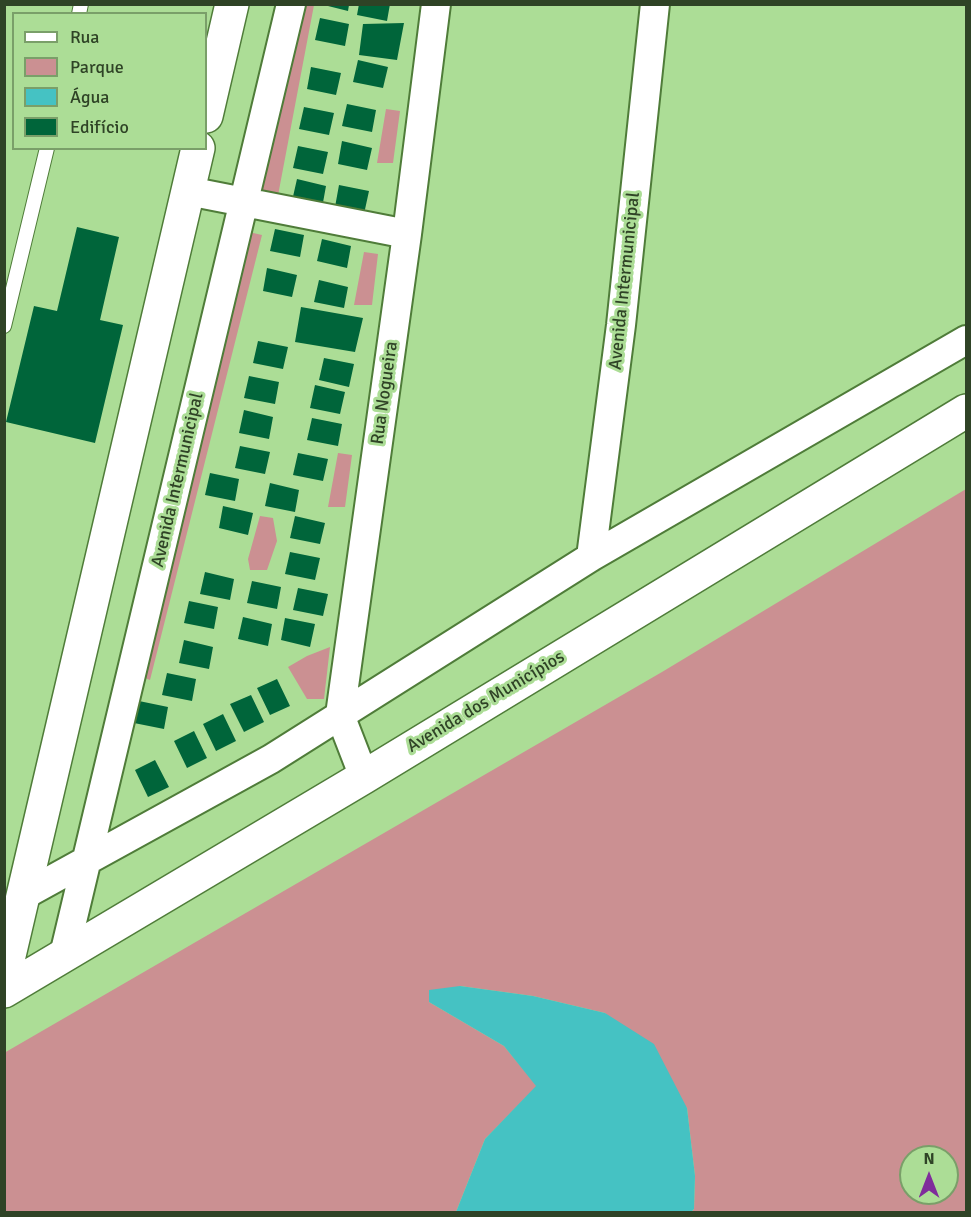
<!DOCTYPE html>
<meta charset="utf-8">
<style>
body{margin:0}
#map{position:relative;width:971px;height:1217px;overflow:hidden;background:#acdd96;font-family:Signika,sans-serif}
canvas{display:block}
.frame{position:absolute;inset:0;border:6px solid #2f4326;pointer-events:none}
.legend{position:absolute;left:12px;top:12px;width:195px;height:138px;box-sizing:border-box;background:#acdd96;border:2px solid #7a9f69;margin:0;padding:8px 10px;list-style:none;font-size:18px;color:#2f4326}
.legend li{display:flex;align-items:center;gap:12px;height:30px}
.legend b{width:30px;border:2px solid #7a9f69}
.north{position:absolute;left:899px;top:1145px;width:60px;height:60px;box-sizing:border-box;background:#acdd96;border:2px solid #7a9f69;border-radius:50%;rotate:0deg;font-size:16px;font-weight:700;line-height:24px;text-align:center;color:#2f4326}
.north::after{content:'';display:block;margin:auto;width:21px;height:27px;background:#7f2c9b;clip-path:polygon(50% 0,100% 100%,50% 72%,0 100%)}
</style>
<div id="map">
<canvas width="971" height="1217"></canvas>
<div class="frame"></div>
<ul class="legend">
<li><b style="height:8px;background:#fff"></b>Rua</li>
<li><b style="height:16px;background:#cb9092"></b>Parque</li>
<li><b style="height:16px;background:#45c2c3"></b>Água</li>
<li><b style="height:16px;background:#00653a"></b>Edifício</li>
</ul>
<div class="north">N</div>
</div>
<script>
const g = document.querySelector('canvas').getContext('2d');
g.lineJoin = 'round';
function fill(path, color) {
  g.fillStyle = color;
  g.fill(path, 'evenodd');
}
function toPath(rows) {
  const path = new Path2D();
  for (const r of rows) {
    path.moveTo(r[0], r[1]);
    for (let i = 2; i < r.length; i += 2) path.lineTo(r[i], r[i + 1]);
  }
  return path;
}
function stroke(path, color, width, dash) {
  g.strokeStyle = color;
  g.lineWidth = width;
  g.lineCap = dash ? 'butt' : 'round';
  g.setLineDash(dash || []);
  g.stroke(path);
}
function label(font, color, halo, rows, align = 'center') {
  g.font = font + ' Signika,sans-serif';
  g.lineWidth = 6;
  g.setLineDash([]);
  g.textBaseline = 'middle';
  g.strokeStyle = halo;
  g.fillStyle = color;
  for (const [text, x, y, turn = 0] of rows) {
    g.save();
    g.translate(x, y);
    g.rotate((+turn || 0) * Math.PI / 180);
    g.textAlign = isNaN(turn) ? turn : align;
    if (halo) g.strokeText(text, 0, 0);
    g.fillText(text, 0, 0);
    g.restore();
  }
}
fill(toPath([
 [297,5,314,5,276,206,252,200],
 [386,109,400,111,393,163,377,163],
 [249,232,262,235,150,680,140,676],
 [364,252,378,254,372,305,354,305],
 [338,453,352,455,345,507,328,507],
 [966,489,966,1212,691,1212,694,1209,695,1176,687,1108,605,1013,533,996,460,986,429,1002,504,1046,537,1086,485,1139,456,1212,5,1212,4,1053,662,672],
 [911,1157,947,1157,947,1193,911,1193],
 [260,516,273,518,277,541,267,570,250,570,248,559],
 [330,647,324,699,307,699,288,667,307,656]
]), '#cb9092');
fill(toPath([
 [460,986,533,996,605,1013,654,1044,687,1108,695,1176,694,1209,691,1212,456,1212,485,1139,536,1086,504,1046,429,1002,429,990]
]), '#45c2c3');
fill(toPath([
 [359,4,390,4,387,21,357,15],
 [324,5,349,5,348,11],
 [320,18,349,24,345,46,315,40],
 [404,23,397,60,359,55,363,24],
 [358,60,388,67,383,88,353,82],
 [311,67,341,73,336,95,307,89],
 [347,104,376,110,372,132,342,126],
 [304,107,334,113,329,135,299,129],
 [342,141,372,148,367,170,338,164],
 [298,146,328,152,323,174,293,168],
 [297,179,326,186,322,208,292,201],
 [339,185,369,191,364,214,335,207],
 [77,227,119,237,100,320,123,325,95,443,6,422,34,306,57,311],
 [275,229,304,235,300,257,270,251],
 [322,239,351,246,347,268,317,261],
 [267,268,297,275,292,297,263,291],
 [319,280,348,287,344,308,314,302],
 [301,307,363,318,355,352,295,342],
 [258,341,288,347,283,369,253,363],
 [324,358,354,364,349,387,319,380],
 [249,376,279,382,275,404,244,398],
 [315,385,345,392,340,414,310,408],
 [244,410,273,417,269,439,239,433],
 [312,418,342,424,338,446,307,440],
 [240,446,270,452,265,474,235,468],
 [298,453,328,459,323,481,293,475],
 [210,473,239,479,235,501,205,495],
 [270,483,299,490,295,512,265,506],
 [223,506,253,513,248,535,219,528],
 [295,516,325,523,320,544,290,538],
 [290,552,320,558,315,580,285,574],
 [205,572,234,579,230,600,200,594],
 [252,581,281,587,277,609,247,603],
 [298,588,328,594,323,616,293,610],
 [189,601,218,607,214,629,184,623],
 [243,617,272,624,268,646,238,639],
 [285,618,315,624,310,647,281,640],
 [184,640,213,647,209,669,179,663],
 [167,673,196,679,192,701,162,695],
 [277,679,290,706,270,715,257,688],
 [251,695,264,722,244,732,230,704],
 [139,701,168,707,164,729,134,723],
 [223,714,236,741,216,751,203,724],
 [194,731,207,758,187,768,174,741],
 [155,760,169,787,148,797,135,770]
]), '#00653a');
const lane = toPath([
 [79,14,81,4],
 [4,326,47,148]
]);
const street = toPath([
 [188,191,407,234],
 [591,557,621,325,655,4],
 [364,777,340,715,407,234,436,4],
 [24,895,271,759,591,557,966,340],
 [64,955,291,4]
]);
const secondary = toPath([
 [206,116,232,4],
 [4,977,198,148],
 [4,991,364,777,966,411]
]);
stroke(lane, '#4f7c39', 16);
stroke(street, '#4f7c39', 32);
stroke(secondary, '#4f7c39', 36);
stroke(lane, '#fff', 14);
stroke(street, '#fff', 28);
stroke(secondary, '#fff', 33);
label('18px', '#2f4326', '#acdd96', [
 ["Avenida Intermunicipal",625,281,-84],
 ["Rua Nogueira",385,393,-82],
 ["Avenida Intermunicipal",178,480,-77],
 ["Avenida dos Municípios",486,702,-31]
]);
</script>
